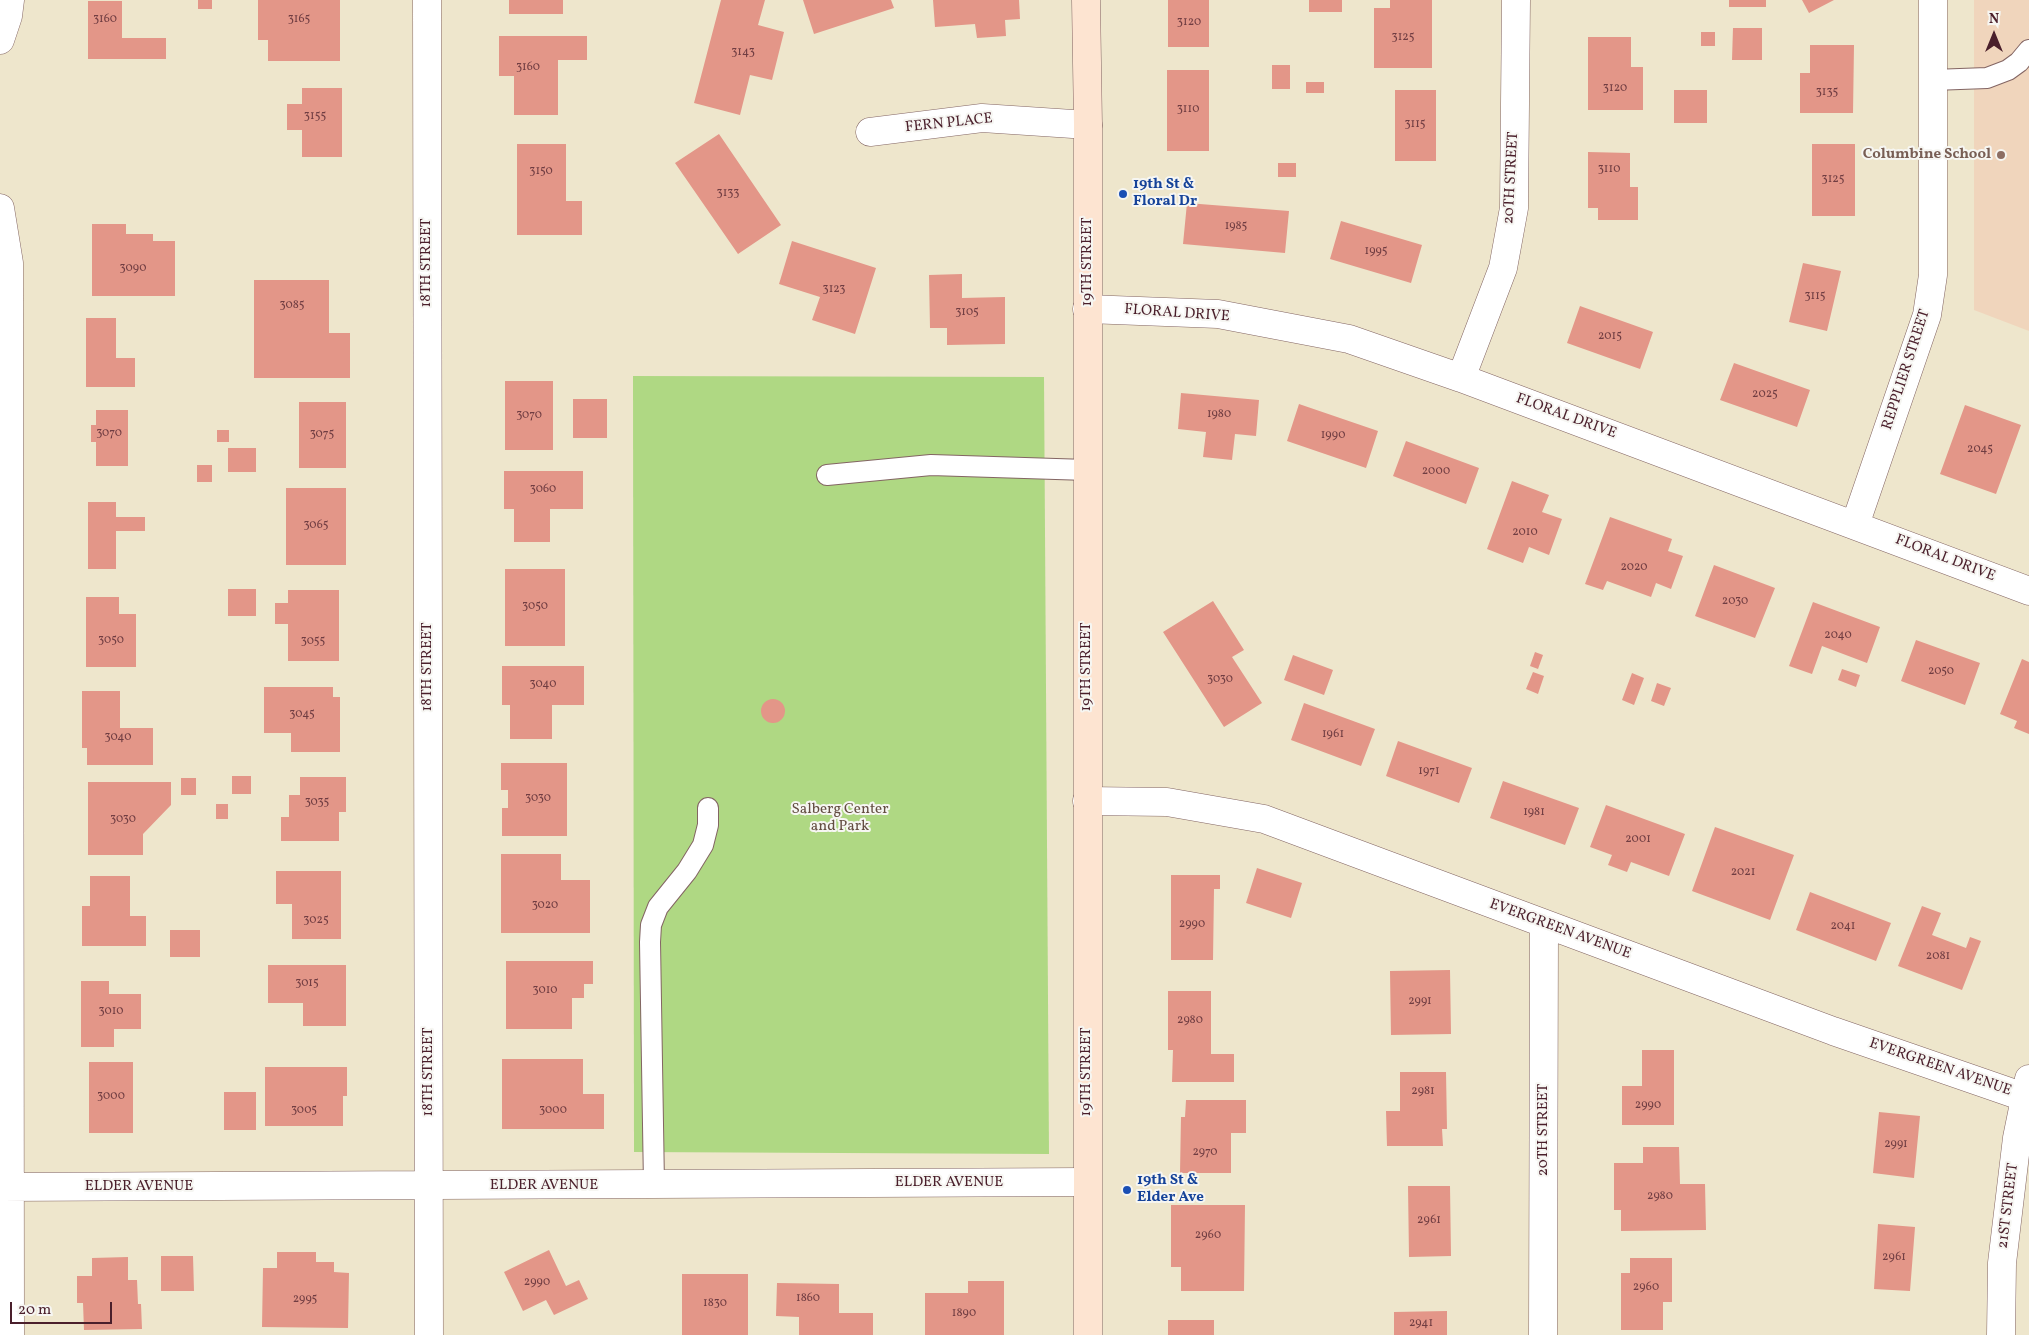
<!DOCTYPE html>
<style>
body{margin:0}
#map{position:relative;width:2029px;height:1335px;overflow:hidden;background:#eee6cc;font-family:Vollkorn,serif}
canvas{display:block}
.north{position:absolute;left:1969px;top:10px;width:50px;height:50px;-webkit-text-stroke:4px #f6f6f2;paint-order:stroke;rotate:0deg;font-size:14px;font-weight:700;line-height:20px;text-align:center;color:#4a1f2b}
.north::after{content:'';display:block;margin:auto;width:18px;height:22px;background:#4a1f2b;clip-path:polygon(50% 0,100% 100%,50% 72%,0 100%)}
.scale{position:absolute;left:10px;top:1302px;width:102px;height:22px;box-sizing:border-box;border:2px solid #4a1f2b;border-top:0;padding-left:6px;font-size:15px;line-height:18px;white-space:nowrap;color:#4a1f2b;-webkit-text-stroke:4px #f6f6f2;paint-order:stroke}
</style>
<div id="map">
<canvas width="2029" height="1335"></canvas>
<div class="north">N</div>
<div class="scale">20 m</div>
</div>
<script>
const g = document.querySelector('canvas').getContext('2d');
g.lineJoin = 'round';
function fill(path, color) {
  g.fillStyle = color;
  g.fill(path, 'evenodd');
}
function toPath(rows) {
  const path = new Path2D();
  for (const r of rows) {
    if (r.length === 3) {
      path.moveTo(r[0] + r[2], r[1]);
      path.arc(r[0], r[1], r[2], 0, 2 * Math.PI);
      continue;
    }
    path.moveTo(r[0], r[1]);
    for (let i = 2; i < r.length; i += 2) path.lineTo(r[i], r[i + 1]);
  }
  return path;
}
function stroke(path, color, width, dash) {
  g.strokeStyle = color;
  g.lineWidth = width;
  g.lineCap = dash ? 'butt' : 'round';
  g.setLineDash(dash || []);
  g.stroke(path);
}
function label(font, color, halo, rows, align = 'center') {
  g.font = font + ' Vollkorn,serif';
  g.lineWidth = 4;
  g.setLineDash([]);
  g.textBaseline = 'middle';
  g.strokeStyle = halo;
  g.fillStyle = color;
  for (const [text, x, y, turn = 0] of rows) {
    g.save();
    g.translate(x, y);
    g.rotate((+turn || 0) * Math.PI / 180);
    g.textAlign = isNaN(turn) ? turn : align;
    if (halo) g.strokeText(text, 0, 0);
    g.fillText(text, 0, 0);
    g.restore();
  }
}
fill(toPath([
 [1974,0,2029,0,2029,331,1974,310]
]), '#f0d5bc');
fill(toPath([
 [633,376,1044,377,1049,1154,634,1152]
]), '#afd883');
fill(toPath([
 [198,0,212,0,212,9,198,9],
 [258,0,340,0,340,61,268,61,268,40,258,40],
 [509,0,563,0,563,14,509,14],
 [721,0,765,0,758,25,784,32,772,80,750,75,740,115,694,103],
 [803,0,891,0,894,8,814,34],
 [933,0,1019,0,1020,19,1005,20,1006,36,977,38,975,24,935,27],
 [1168,0,1209,0,1209,47,1168,47],
 [1309,0,1342,0,1342,12,1309,12],
 [1390,0,1432,0,1432,68,1374,68,1374,8,1390,8],
 [1729,0,1766,0,1766,7,1729,7],
 [1802,0,1834,0,1809,13],
 [88,1,122,1,122,38,166,38,166,59,88,59],
 [1733,28,1762,28,1762,60,1732,60],
 [1701,32,1715,32,1715,46,1701,46],
 [499,36,587,36,587,60,558,60,558,115,514,115,514,76,499,76],
 [1588,37,1631,37,1631,67,1643,67,1643,110,1588,110],
 [1810,45,1854,45,1853,113,1800,113,1800,73,1810,73],
 [1272,65,1290,65,1290,89,1272,89],
 [1167,70,1209,70,1209,151,1167,151],
 [1306,82,1324,82,1324,93,1306,93],
 [302,88,342,88,342,157,302,157,302,130,287,130,287,104,302,104],
 [1395,90,1436,90,1436,161,1395,161],
 [1674,90,1707,90,1707,123,1674,123],
 [719,134,781,225,738,254,675,163],
 [517,144,566,144,566,201,582,201,582,235,517,235],
 [1812,144,1855,144,1855,216,1812,216],
 [1588,152,1630,153,1630,187,1638,187,1638,220,1598,220,1598,208,1588,208],
 [1278,163,1296,163,1296,177,1278,177],
 [1187,203,1289,211,1285,253,1183,244],
 [1341,221,1422,245,1411,283,1330,259],
 [92,224,126,224,126,234,153,234,153,241,175,241,175,296,92,296],
 [792,241,876,268,855,334,812,320,820,297,779,284],
 [1803,263,1841,271,1827,331,1789,322],
 [962,274,962,298,1005,297,1005,344,947,345,947,328,930,328,929,275],
 [254,280,329,280,329,333,350,333,350,378,254,378],
 [1580,306,1653,332,1640,369,1567,343],
 [86,318,116,318,116,358,135,358,135,387,86,387],
 [1734,363,1810,390,1797,427,1720,400],
 [505,381,553,381,553,450,505,450],
 [1181,393,1259,400,1256,436,1235,434,1232,460,1203,457,1206,432,1178,429],
 [573,399,607,399,607,438,573,438],
 [299,402,346,402,346,468,299,468],
 [1299,404,1378,431,1366,468,1287,441],
 [1965,405,2021,425,1996,494,1940,474],
 [96,410,128,410,128,466,96,466,96,442,91,442,91,425,96,425],
 [217,430,229,430,229,442,217,442],
 [1406,441,1479,468,1466,504,1393,476],
 [228,448,256,448,256,472,228,472],
 [197,465,212,465,212,482,197,482],
 [504,471,583,471,583,509,550,509,550,542,514,542,514,509,504,509],
 [1512,481,1549,495,1542,512,1562,519,1549,555,1529,547,1523,563,1487,549],
 [286,488,346,488,346,565,286,565],
 [88,502,116,502,116,517,145,517,145,531,116,531,116,569,88,569],
 [1610,517,1672,539,1668,551,1683,556,1671,589,1656,583,1651,597,1607,581,1603,590,1585,584],
 [1714,565,1775,588,1755,638,1695,616],
 [505,569,565,569,565,646,505,646],
 [228,589,256,589,256,616,228,616],
 [288,590,339,590,339,661,288,661,288,624,275,624,275,603,288,603],
 [86,597,119,597,119,614,136,614,136,667,86,667],
 [1213,601,1244,650,1232,657,1262,703,1224,727,1163,632],
 [1813,602,1880,627,1867,663,1822,646,1812,674,1789,666],
 [1916,640,1980,663,1965,705,1901,681],
 [1535,652,1543,655,1538,669,1530,666],
 [1293,655,1333,670,1324,695,1284,680],
 [2022,659,2029,662,2029,734,2014,728,2017,721,2000,714],
 [502,666,584,666,584,705,552,705,552,739,510,739,510,705,502,705],
 [1842,669,1860,675,1856,687,1838,680],
 [1533,672,1544,676,1538,694,1526,689],
 [1632,673,1644,678,1634,705,1622,700],
 [1657,683,1671,688,1664,706,1651,701],
 [264,687,333,687,333,697,340,697,340,752,291,752,291,733,264,733],
 [82,691,120,691,120,728,153,728,153,765,87,765,87,748,82,748],
 [773,711,12],
 [1304,703,1375,729,1361,766,1291,740],
 [1398,741,1472,768,1459,803,1386,776],
 [501,763,567,763,567,836,502,836,502,808,508,808,508,790,501,790],
 [232,776,251,776,251,794,232,794],
 [300,777,346,777,346,812,339,812,339,841,281,841,281,817,289,817,289,795,300,795],
 [181,778,196,778,196,795,181,795],
 [1503,781,1579,808,1565,845,1490,818],
 [88,782,171,782,171,805,143,834,143,855,88,855],
 [216,804,228,804,228,819,216,819],
 [1606,805,1685,834,1669,876,1631,862,1627,872,1608,865,1612,855,1590,847],
 [1715,827,1794,855,1770,920,1692,891],
 [501,854,561,854,561,880,590,880,590,933,501,933],
 [1257,868,1302,883,1291,918,1246,903],
 [276,871,341,871,341,939,292,939,292,904,276,904],
 [1171,875,1220,875,1220,889,1214,889,1213,960,1171,960],
 [90,876,130,876,130,916,146,916,146,946,82,946,82,906,90,906],
 [1810,892,1891,923,1876,961,1796,930],
 [1922,906,1941,913,1932,935,1966,948,1970,937,1981,941,1962,990,1898,966],
 [170,930,200,930,200,957,170,957],
 [506,961,593,961,593,984,584,984,584,998,572,998,572,1029,506,1029],
 [268,965,346,965,346,1026,303,1026,303,1003,268,1003],
 [1450,970,1451,1034,1391,1035,1390,971],
 [81,981,109,981,109,994,141,994,141,1029,114,1029,114,1047,81,1047],
 [1168,991,1211,991,1211,1054,1234,1054,1234,1082,1172,1082,1173,1050,1168,1050],
 [1642,1050,1674,1050,1674,1125,1622,1125,1622,1086,1642,1086],
 [502,1059,583,1059,583,1094,604,1094,604,1129,502,1129],
 [89,1062,133,1062,133,1133,89,1133],
 [265,1067,347,1067,347,1096,343,1096,343,1126,265,1126],
 [1400,1072,1446,1072,1447,1129,1442,1129,1443,1146,1387,1146,1386,1111,1400,1111],
 [224,1092,256,1092,256,1130,224,1130],
 [1186,1100,1246,1100,1246,1133,1231,1133,1231,1173,1180,1173,1181,1117,1185,1117],
 [1879,1112,1920,1116,1914,1178,1873,1173],
 [1643,1147,1679,1147,1680,1184,1705,1184,1706,1230,1621,1231,1621,1210,1614,1210,1614,1163,1643,1163],
 [1408,1186,1450,1186,1451,1256,1409,1257],
 [1171,1205,1245,1205,1244,1291,1181,1291,1181,1267,1171,1267],
 [1878,1224,1915,1227,1910,1291,1874,1289],
 [549,1250,566,1286,579,1280,588,1299,554,1315,546,1300,523,1311,504,1272],
 [277,1252,316,1252,316,1262,334,1262,334,1272,349,1273,348,1328,262,1327,263,1268,277,1268],
 [161,1256,193,1256,194,1291,161,1291],
 [128,1257,128,1280,137,1280,138,1304,141,1304,142,1329,84,1330,83,1303,77,1303,77,1276,92,1276,92,1258],
 [1630,1258,1672,1258,1672,1302,1663,1302,1663,1330,1621,1330,1621,1273,1630,1273],
 [682,1274,748,1274,748,1335,682,1335],
 [968,1281,1004,1281,1004,1335,925,1335,925,1293,968,1293],
 [777,1283,839,1284,839,1313,873,1313,873,1335,799,1335,799,1317,776,1316],
 [1447,1311,1447,1335,1394,1335,1394,1312],
 [1168,1320,1214,1320,1214,1335,1168,1335]
]), '#e39688');
const lane = toPath([
 [1933,80,1987,78,2008,70,2019,62,2029,50],
 [827,475,931,465,1087,470],
 [654,1185,650,942,651,925,658,907,687,871,703,845,708,825,708,808]
]);
const street = toPath([
 [427,0,429,1335],
 [0,40,8,16,10,0],
 [870,132,982,118,1088,125],
 [0,208,9,263,10,1335],
 [1087,309,1218,314,1349,339,1461,378,2029,591],
 [1461,378,1503,268,1514,208,1516,0],
 [1855,525,1927,315,1933,275,1933,0],
 [1087,801,1167,802,1264,819,1833,1031,2024,1097],
 [0,1187,1087,1182],
 [1543,1335,1544,924],
 [2001,1335,2002,1263,2017,1138,2029,1079]
]);
const secondary = toPath([
 [1086,0,1088,125,1088,1335]
]);
stroke(lane, '#836563', 22);
stroke(street, '#836563', 29);
stroke(secondary, '#836563', 29);
stroke(lane, '#fff', 20);
stroke(street, '#fff', 28);
stroke(secondary, '#fde4d1', 28);
for (const [x, y, r, color] of [
 [2001,155,5,"#8d6e63"],
 [1123,194,5,"#1a4fb4"],
 [1127,1190,5,"#1a4fb4"]
]) {
  const dot = new Path2D();
  dot.arc(x, y, r, 0, 2 * Math.PI);
  g.fillStyle = color;
  g.fill(dot);
  stroke(dot, '#f6f6f2', 2);
}
label('12px', '#703d42', null, [
 ["3160",105,20],
 ["3165",299,20],
 ["3120",1189,23],
 ["3125",1403,38],
 ["3143",743,53],
 ["3160",528,68],
 ["3120",1615,89],
 ["3135",1827,93],
 ["3110",1188,110],
 ["3155",315,117],
 ["3115",1415,125],
 ["3110",1609,170],
 ["3150",541,172],
 ["3125",1833,180],
 ["3133",728,194],
 ["1985",1236,227],
 ["1995",1376,252],
 ["3090",133,269],
 ["3123",834,290],
 ["3115",1815,297],
 ["3085",292,306],
 ["3105",967,313],
 ["2015",1610,337],
 ["2025",1765,395],
 ["1980",1219,415],
 ["3070",529,416],
 ["3070",109,434],
 ["3075",322,435],
 ["1990",1333,436],
 ["2045",1980,450],
 ["2000",1436,472],
 ["3060",543,490],
 ["3065",316,526],
 ["2010",1525,533],
 ["2020",1634,568],
 ["2030",1735,602],
 ["3050",535,607],
 ["2040",1838,636],
 ["3050",111,641],
 ["3055",313,642],
 ["2050",1941,672],
 ["3030",1220,680],
 ["3040",543,685],
 ["3045",302,715],
 ["1961",1333,735],
 ["3040",118,738],
 ["1971",1429,772],
 ["3030",538,799],
 ["3035",317,803],
 ["1981",1534,813],
 ["3030",123,820],
 ["2001",1638,840],
 ["2021",1743,873],
 ["3020",545,906],
 ["3025",316,921],
 ["2990",1192,925],
 ["2041",1843,927],
 ["2081",1938,957],
 ["3015",307,984],
 ["3010",545,991],
 ["2991",1420,1002],
 ["3010",111,1012],
 ["2980",1190,1021],
 ["2981",1423,1092],
 ["3000",111,1097],
 ["2990",1648,1106],
 ["3005",304,1111],
 ["3000",553,1111],
 ["2991",1896,1145],
 ["2970",1205,1153],
 ["2980",1660,1197],
 ["2961",1429,1221],
 ["2960",1208,1236],
 ["2961",1894,1258],
 ["2990",537,1283],
 ["2960",1646,1288],
 ["1860",808,1299],
 ["2995",305,1300],
 ["1830",715,1304],
 ["1890",964,1314],
 ["2941",1421,1324]
]);
label('15px', '#4a1f2b', '#f6f6f2', [
 ["FERN PLACE",949,124,-6],
 ["20TH STREET",1512,178,-87],
 ["19TH STREET",1088,262,-90],
 ["18TH STREET",427,263,-90],
 ["FLORAL DRIVE",1177,314,4],
 ["REPPLIER STREET",1907,370,-72],
 ["FLORAL DRIVE",1566,417,20],
 ["FLORAL DRIVE",1945,559,21],
 ["18TH STREET",428,667,-90],
 ["19TH STREET",1087,667,-90],
 ["EVERGREEN AVENUE",1560,930,20],
 ["EVERGREEN AVENUE",1940,1068,19],
 ["18TH STREET",429,1072,-90],
 ["19TH STREET",1087,1072,-90],
 ["20TH STREET",1544,1130,-90],
 ["ELDER AVENUE",949,1183],
 ["ELDER AVENUE",544,1186],
 ["ELDER AVENUE",139,1187],
 ["21ST STREET",2009,1206,-83]
]);
label('bold 15px', '#785e54', '#f6f6f2', [
 ["Columbine School",1991,155]
], 'right');
label('bold 15px', '#164399', '#f6f6f2', [
 ["19th St &",1133,185],
 ["Floral Dr",1133,202],
 ["19th St &",1137,1181],
 ["Elder Ave",1137,1198]
], 'left');
label('15px', '#634d41', '#f6f6f2', [
 ["Salberg Center",840,810],
 ["and Park",840,827]
]);
</script>
